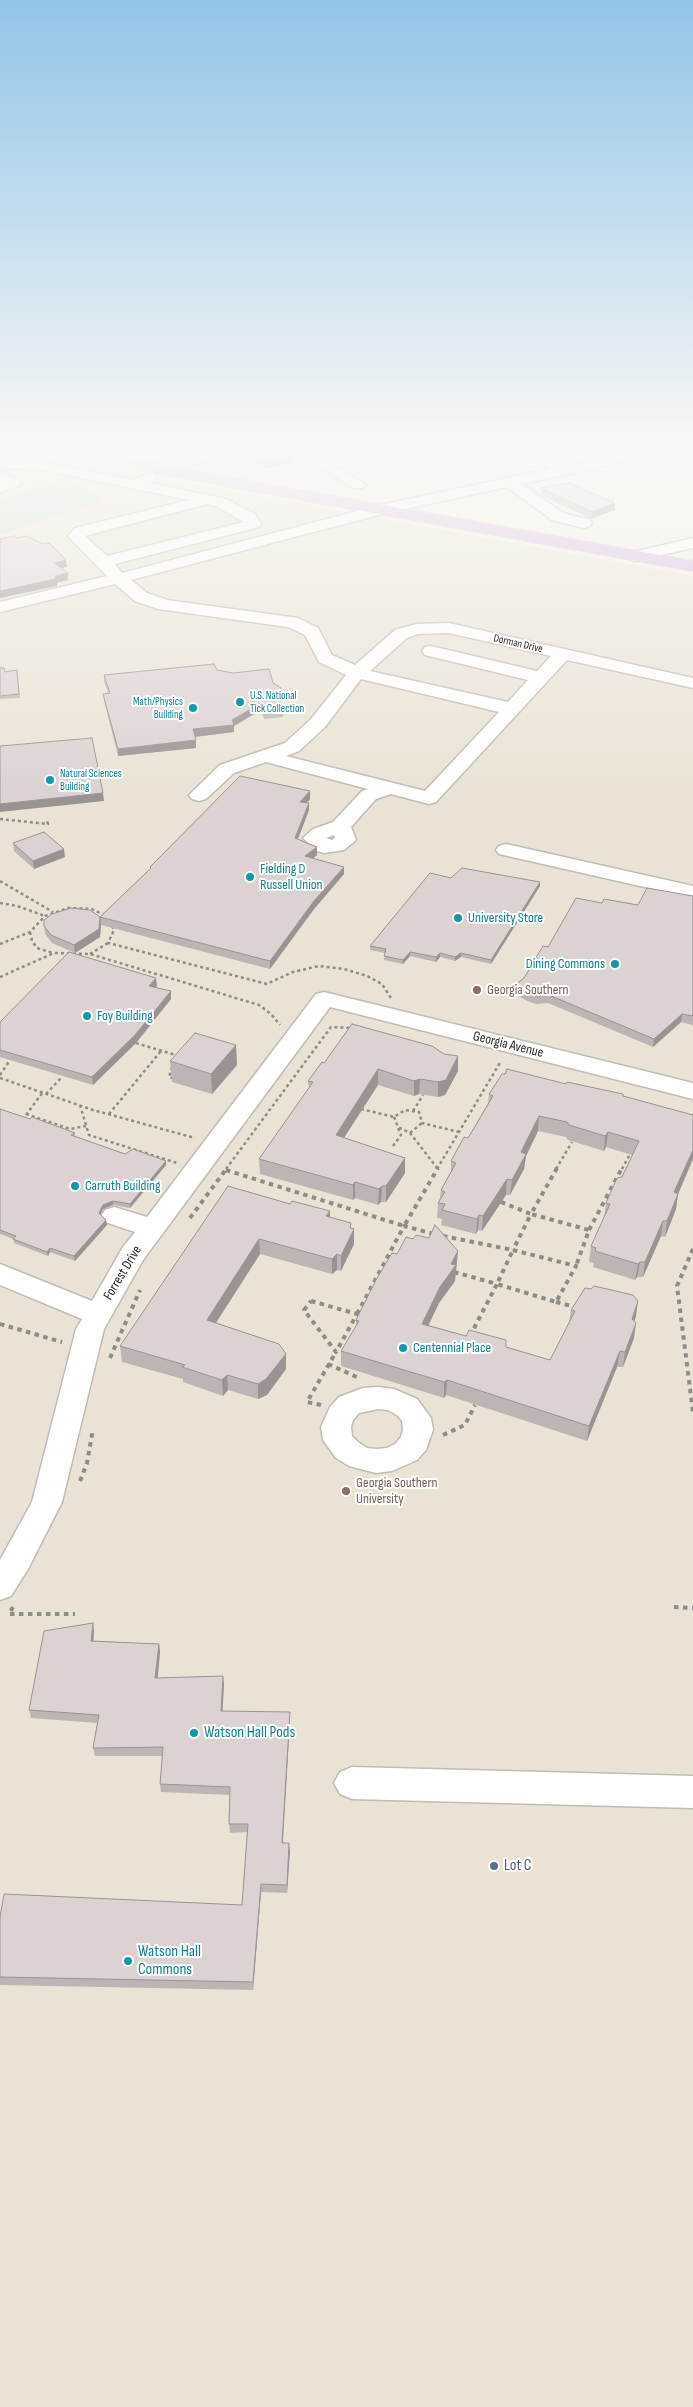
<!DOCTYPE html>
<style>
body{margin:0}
canvas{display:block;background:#f3efe8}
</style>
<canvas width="693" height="2407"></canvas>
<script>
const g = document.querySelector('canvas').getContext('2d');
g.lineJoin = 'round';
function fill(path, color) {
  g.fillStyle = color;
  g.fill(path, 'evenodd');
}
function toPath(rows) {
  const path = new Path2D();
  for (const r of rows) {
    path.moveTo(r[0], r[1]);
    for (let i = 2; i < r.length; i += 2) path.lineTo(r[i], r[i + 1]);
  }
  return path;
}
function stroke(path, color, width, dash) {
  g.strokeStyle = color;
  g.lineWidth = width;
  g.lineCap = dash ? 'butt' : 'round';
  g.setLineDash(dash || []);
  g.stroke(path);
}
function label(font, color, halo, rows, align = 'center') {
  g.font = font + ' "Sofia Sans Condensed",sans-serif';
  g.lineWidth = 4;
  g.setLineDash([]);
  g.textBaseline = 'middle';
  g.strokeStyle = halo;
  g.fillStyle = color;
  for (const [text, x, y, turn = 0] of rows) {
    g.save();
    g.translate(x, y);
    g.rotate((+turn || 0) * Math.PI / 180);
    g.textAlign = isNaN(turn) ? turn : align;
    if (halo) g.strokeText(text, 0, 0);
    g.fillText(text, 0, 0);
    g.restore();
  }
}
fill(toPath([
 [0,455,38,455,693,576,693,2407,0,2407]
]), '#eae3d5');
fill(toPath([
 [64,479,105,500,0,535,0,500]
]), '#c3e3ce');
const minor = toPath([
 [196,455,225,455,218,459,152,473,144,468,147,465,196,455],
 [300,455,317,455,366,485,363,488,353,488,300,455],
 [526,455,544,455,566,466,616,455,644,455,637,459,522,484,563,513,590,520,592,523,590,526,584,528,552,520,507,487,382,514,131,580,147,593,167,600,298,618,318,628,332,655,355,665,395,630,416,624,449,623,693,678,693,688,567,660,436,802,429,804,391,794,376,799,351,827,356,840,344,850,324,853,317,851,303,838,313,829,333,822,362,791,368,789,266,762,234,773,206,799,199,801,192,799,189,795,220,765,285,743,311,719,346,675,319,662,305,635,288,627,158,609,135,601,115,584,0,612,0,602,107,576,68,536,75,528,189,500,38,469,0,468,0,460,38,461,134,480,150,472,158,477,150,483,226,499,255,514,261,524,259,527,115,564,122,573,380,505,550,469,528,458,526,455],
 [207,504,216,506,244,522,107,556,85,536,207,504],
 [449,633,551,656,537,671,431,646,425,647,422,651,425,655,528,680,508,702,370,671,407,638,418,634,449,633],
 [361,679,499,712,425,791,286,756,299,751,325,727,361,679],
 [334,835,335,838,332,840,326,838,334,835],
 [0,472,18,480,21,483,18,486,0,492,0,472],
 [693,538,693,548,635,561,629,559,627,556,629,553,693,538],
 [506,844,693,886,693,898,499,854,496,850,499,846,506,844],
 [324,992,693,1083,693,1099,330,1007,143,1260,104,1329,62,1502,28,1569,11,1596,0,1600,0,1560,32,1502,76,1329,82,1319,0,1285,0,1264,92,1301,123,1247,135,1232,105,1222,101,1216,105,1210,114,1207,147,1217,316,994,324,992],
 [378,1387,394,1389,417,1399,431,1418,433,1430,426,1450,417,1460,392,1471,376,1473,349,1466,336,1458,323,1440,321,1427,330,1407,339,1397,363,1388,378,1387],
 [378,1409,388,1410,397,1415,402,1421,403,1430,401,1437,395,1444,387,1448,376,1449,367,1448,358,1442,352,1436,351,1427,353,1420,359,1413,378,1409],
 [352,1767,693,1776,693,1808,352,1799,340,1794,334,1783,340,1772,352,1767]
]);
const major = toPath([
 [73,455,106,455,693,561,693,571,81,460,73,455]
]);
stroke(minor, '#bfbcb5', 3);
stroke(major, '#cccbcb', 2);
stroke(toPath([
 [0,819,48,824,47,821],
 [0,881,53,912],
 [0,903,17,906,45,916],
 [112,926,114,930,108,943,267,984,293,972,319,966,344,969,367,976,382,984,391,998],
 [30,932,32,941,37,948,53,953],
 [0,944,30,932,45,916,68,908,92,909,104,915],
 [90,954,108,943],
 [0,977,54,953,90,954,259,1005,271,1014,280,1025],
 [136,1043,179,1056],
 [172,1067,169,1077,172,1078],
 [0,1075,10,1060],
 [0,1078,93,1110,195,1138],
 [46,1094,62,1077],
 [80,1105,89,1135,177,1163],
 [361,1109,394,1117,405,1110,419,1112,422,1123,459,1132],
 [413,1111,423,1095],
 [26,1114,70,1129,86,1126],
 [109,1114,161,1051],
 [26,1115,43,1092],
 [394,1117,398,1127,410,1133,438,1169],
 [410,1133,422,1123],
 [393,1146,401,1135,398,1128],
 [226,1169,331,1027,353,1028],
 [437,1169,501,1061],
 [556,1169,572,1142],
 [622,1169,631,1152]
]), '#8e8c87', 2.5, [3, 3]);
stroke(toPath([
 [557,1168,531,1214,589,1230,576,1266],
 [226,1170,404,1226,438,1168],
 [501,1202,531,1214,513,1250],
 [190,1218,227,1168],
 [589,1230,622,1168],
 [443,1236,513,1250],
 [693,1249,677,1286,693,1412],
 [513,1250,576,1266,556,1302,497,1284,513,1250],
 [454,1272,497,1284,471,1334],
 [311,1301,357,1314,336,1352,304,1310,311,1301],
 [556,1302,575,1307],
 [357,1314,404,1226,434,1234],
 [0,1324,62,1342],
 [110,1358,140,1290],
 [328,1364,359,1378],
 [321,1405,307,1402,336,1352],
 [443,1435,465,1425,475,1405],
 [80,1481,87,1463,93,1429],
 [13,1607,9,1614,75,1614],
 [674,1607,693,1608]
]), '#8e8c87', 4, [4.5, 4.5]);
fill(minor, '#fff');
fill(major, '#d1b2e3');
fill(toPath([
 [242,455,294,455,294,461,265,469],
 [541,488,615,503,615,510,591,519,541,495],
 [0,668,5,672,17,670,20,698,0,699],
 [217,670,273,683,282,695,280,704,283,710,283,717,264,719,261,710,234,726,234,732,195,737,196,748,118,756,104,701,103,694,108,693,104,682,104,675],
 [310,799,307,803,309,810,298,839,317,847,317,855,313,858,344,874,314,909,270,969,101,925,100,937,75,953,52,943,45,934,44,926,100,917,150,869,150,867],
 [13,843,65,857,34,869,14,851],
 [451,878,540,886,491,964,461,957,455,961,440,957,436,962,410,956,403,964,384,960,385,953,370,950,370,946],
 [693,896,693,1025,681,1022,653,1047,548,1003,536,1004,527,1001,514,993,515,985,524,978,548,947,602,903,638,905],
 [157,986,155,988,171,991,171,999,136,1043,93,1085,0,1057,0,1022],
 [236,1045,237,1065,212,1094,172,1082,170,1061],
 [324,1063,458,1071,445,1095,438,1097,419,1094,414,1096,378,1085,344,1138,405,1158,405,1173,386,1202,381,1202,378,1205,355,1198,353,1200,260,1174,259,1159,309,1088,308,1081],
 [566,1084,623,1096,693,1115,693,1159,678,1194,676,1209,665,1237,661,1236,643,1277,637,1277,635,1280,593,1267,594,1263,589,1262,591,1246,604,1218,606,1203,622,1177,632,1155,606,1147,604,1151,568,1140,566,1137,538,1131,526,1156,524,1169,510,1195,506,1195,482,1231,478,1230,476,1234,441,1225,442,1219,437,1218,438,1203,440,1198,441,1190,451,1172,451,1161,468,1138,488,1103,489,1094],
 [0,1109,30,1119,75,1133,75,1137,125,1154,166,1161,166,1165,130,1208,113,1205,103,1209,101,1215,106,1220,107,1225,75,1261,50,1252,48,1256,14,1243,13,1239,0,1234],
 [290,1204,330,1211,330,1217,351,1228,354,1229,354,1244,341,1271,337,1270,332,1274,260,1254,216,1323,286,1369,267,1395,258,1399,228,1390,223,1396,183,1382,183,1379,122,1362,120,1346],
 [458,1251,455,1281,439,1303,428,1325,550,1360,569,1323,571,1310,636,1316,634,1321,634,1338,623,1367,617,1367,587,1441,446,1395,444,1398,341,1366,341,1351,356,1326,356,1320,397,1254],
 [94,1631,93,1641,159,1644,160,1652,157,1678,223,1676,224,1685,222,1711,290,1720,283,1843,290,1851,287,1893,261,1892,253,1990,0,1985,0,1917,242,1905,247,1832,230,1833,229,1824,230,1795,161,1792,160,1784,163,1756,95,1756,93,1748,97,1723,31,1718,29,1710]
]), '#bdb5b5');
fill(toPath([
 [292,455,294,455,294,461,265,469,265,462],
 [615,503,615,510,591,519,592,512],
 [66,560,67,567,55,570,55,563],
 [68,573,68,580,57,583,57,586,0,598,0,591],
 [261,703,261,710,234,726,234,732,193,737,193,729,232,720],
 [196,740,196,748,118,756,118,749],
 [310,791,310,799,300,810,300,802],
 [103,793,104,801,0,812,0,804],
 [309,803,309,810,295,846,295,838],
 [317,847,317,855,306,864,305,856],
 [64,849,65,857,34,869,33,861],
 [344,867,344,874,314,909,270,969,270,961,314,901],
 [540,882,540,886,491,964,491,960],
 [100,917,101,925,100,937,75,953,74,945],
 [410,952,410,956,403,964,403,960],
 [440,953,440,957,436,962,436,957],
 [461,953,461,957,455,961,455,957],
 [156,978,157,986,150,994,149,986],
 [171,991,171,999,136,1043,93,1085,92,1077],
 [682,1014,681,1022,653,1047,654,1039],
 [236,1045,237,1065,212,1094,211,1074],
 [458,1056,458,1071,445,1095,438,1097,438,1082],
 [378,1069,378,1085,336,1150,336,1135],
 [420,1079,419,1094,414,1096,414,1081],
 [539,1116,538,1131,526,1156,524,1169,510,1195,512,1180,521,1152],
 [608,1132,606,1147,604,1151,605,1136],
 [693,1150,693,1159,672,1208,674,1192],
 [405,1158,405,1173,386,1202,386,1186],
 [166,1161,166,1165,130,1208,130,1204],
 [507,1179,506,1195,482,1231,483,1216],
 [355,1182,355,1198,353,1200,353,1185],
 [382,1186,381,1202,378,1205,379,1189],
 [678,1194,676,1209,665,1237,667,1221],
 [113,1201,113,1205,103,1209,99,1217,99,1213,103,1205],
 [330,1211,330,1226,326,1216],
 [479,1215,478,1230,476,1234,477,1219],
 [106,1220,107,1225,75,1261,74,1256],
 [663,1221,661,1236,643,1277,645,1262],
 [351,1223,351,1236,354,1229,354,1244,341,1271,341,1256],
 [259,1239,260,1254,208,1335,207,1320],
 [50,1248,50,1252,48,1256,47,1252],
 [458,1251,455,1281,439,1303,422,1339,422,1324],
 [337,1254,337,1270,332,1274,332,1259],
 [640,1262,637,1277,635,1280,638,1264],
 [638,1301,636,1316,630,1335,632,1319],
 [636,1323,634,1338,623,1367,625,1352],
 [620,1351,617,1367,587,1441,589,1426],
 [286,1354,286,1369,267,1395,258,1399,258,1384],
 [227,1375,228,1390,223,1396,222,1380],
 [447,1380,446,1395,444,1398,444,1382],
 [93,1623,94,1631,93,1649,91,1641],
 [159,1644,160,1652,157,1687,155,1678],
 [223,1676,224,1685,222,1720,221,1711],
 [290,1712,290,1720,282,1851,282,1843],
 [289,1843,290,1851,287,1893,287,1885],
 [261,1884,261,1892,253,1990,253,1982]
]), '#9a9393');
const building = toPath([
 [252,455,292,455,265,462,252,455],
 [569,483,615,503,592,512,541,488,569,483],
 [14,536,16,538,27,536,43,544,49,543,66,560,55,563,68,573,55,576,56,579,0,591,0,539,14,536],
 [214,664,217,670,233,673,269,669,273,683,281,688,280,701,283,710,264,712,261,703,232,720,234,725,193,729,196,740,118,749,103,694,110,693,104,675,214,664],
 [0,668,4,668,5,672,17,670,19,694,0,696,0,668],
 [92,738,103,793,0,804,0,746,92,738],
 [240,776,310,791,300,802,309,803,295,838,317,847,305,856,344,867,314,901,270,961,100,917,99,929,74,945,51,935,44,926,44,920,52,914,71,908,90,910,100,917,151,868,150,867,240,776],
 [44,832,64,849,33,861,13,843,44,832],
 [462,868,540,882,491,960,461,953,455,957,440,953,436,957,410,952,403,960,384,956,386,949,370,946,430,873,451,878,462,868],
 [647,888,693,896,693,1016,682,1014,654,1039,549,995,536,996,527,993,515,985,524,978,543,946,548,947,576,898,602,903,604,899,638,905,647,888],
 [69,952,156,978,149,986,171,991,135,1035,92,1077,0,1050,0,1022,69,952],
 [352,1024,432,1046,444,1054,458,1056,446,1080,438,1082,420,1079,414,1081,378,1069,336,1135,405,1158,386,1186,382,1186,379,1189,355,1182,353,1185,259,1159,313,1082,308,1081,322,1062,324,1063,352,1024],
 [195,1033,236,1045,211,1074,170,1061,195,1033],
 [507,1069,566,1084,567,1082,623,1094,623,1096,693,1115,693,1150,674,1192,678,1194,667,1221,663,1221,645,1262,640,1262,638,1264,595,1251,596,1248,591,1246,610,1204,606,1203,617,1178,622,1177,639,1141,608,1132,605,1136,569,1125,567,1122,539,1116,521,1152,526,1154,512,1180,507,1179,483,1216,479,1215,477,1219,442,1210,445,1204,438,1203,445,1192,441,1190,456,1163,451,1161,464,1137,468,1138,493,1096,489,1094,502,1074,505,1074,507,1069],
 [0,1109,30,1119,32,1117,75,1133,71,1135,125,1154,133,1149,166,1161,130,1204,113,1201,103,1205,99,1213,106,1220,74,1256,50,1248,47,1252,13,1239,16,1236,0,1230,0,1109],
 [228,1186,290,1204,292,1201,330,1211,326,1216,351,1223,350,1228,354,1229,341,1256,337,1254,332,1259,259,1239,207,1320,279,1344,286,1354,266,1379,258,1384,227,1375,222,1380,182,1367,185,1365,120,1346,228,1186],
 [435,1225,458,1251,451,1264,456,1265,440,1287,422,1324,466,1336,469,1330,506,1340,506,1347,550,1360,575,1311,571,1310,585,1288,591,1289,594,1286,633,1295,638,1301,632,1319,636,1323,625,1352,620,1351,589,1426,447,1380,444,1382,341,1351,359,1321,356,1320,376,1280,392,1253,397,1254,406,1237,413,1239,416,1235,429,1238,435,1225],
 [93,1623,91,1641,159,1644,155,1678,223,1676,221,1711,290,1712,282,1843,289,1843,287,1885,261,1884,253,1982,0,1977,0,1917,4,1894,242,1905,248,1824,229,1824,230,1787,160,1784,163,1747,93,1748,99,1715,29,1710,44,1631,93,1623]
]);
fill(building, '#dcd2d2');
stroke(building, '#9a9393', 1);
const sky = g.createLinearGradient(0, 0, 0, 792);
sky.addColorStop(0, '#91c4e8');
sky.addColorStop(0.57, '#faf8f5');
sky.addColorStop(1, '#faf8f500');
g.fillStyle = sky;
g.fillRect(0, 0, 693, 792);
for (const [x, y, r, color] of [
 [240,702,5,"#0f9aa8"],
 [193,708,5,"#0f9aa8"],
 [50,780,5,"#0f9aa8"],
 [250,877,5,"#0f9aa8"],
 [458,918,5,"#0f9aa8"],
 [615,964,5,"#0f9aa8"],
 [477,990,5,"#8d6e63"],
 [87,1016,5,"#0f9aa8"],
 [75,1186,5,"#0f9aa8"],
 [403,1348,5,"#0f9aa8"],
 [346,1491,5,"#8d6e63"],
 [194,1733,5,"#0f9aa8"],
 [494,1866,5,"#5c6f8a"],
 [128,1961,5,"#0f9aa8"]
]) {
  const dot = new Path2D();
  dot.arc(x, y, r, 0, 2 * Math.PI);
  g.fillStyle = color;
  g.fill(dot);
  stroke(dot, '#fff', 2);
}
label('11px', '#292825', '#fff', [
 ["Dorman Drive",518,644,13]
]);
label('11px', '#0d838f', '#fff', [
 ["U.S. National",250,696],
 ["Tick Collection",250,709],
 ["Math/Physics",183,702,"right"],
 ["Building",183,715,"right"],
 ["Natural Sciences",60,774],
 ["Building",60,787]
], 'left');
label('14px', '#0d838f', '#fff', [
 ["Fielding D",260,869],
 ["Russell Union",260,885],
 ["University Store",468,918],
 ["Dining Commons",605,964,"right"],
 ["Foy Building",97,1016],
 ["Carruth Building",85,1186],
 ["Centennial Place",413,1348]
], 'left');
label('14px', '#785e54', '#fff', [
 ["Georgia Southern",487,990],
 ["Georgia Southern",356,1483],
 ["University",356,1499]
], 'left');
label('14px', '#292825', '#fff', [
 ["Georgia Avenue",508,1045,14],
 ["Forrest Drive",123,1273,-59]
]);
label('16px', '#0d838f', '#fff', [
 ["Watson Hall Pods",204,1733],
 ["Watson Hall",138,1952],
 ["Commons",138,1970]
], 'left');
label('16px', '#4e5e75', '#fff', [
 ["Lot C",504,1866]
], 'left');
</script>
